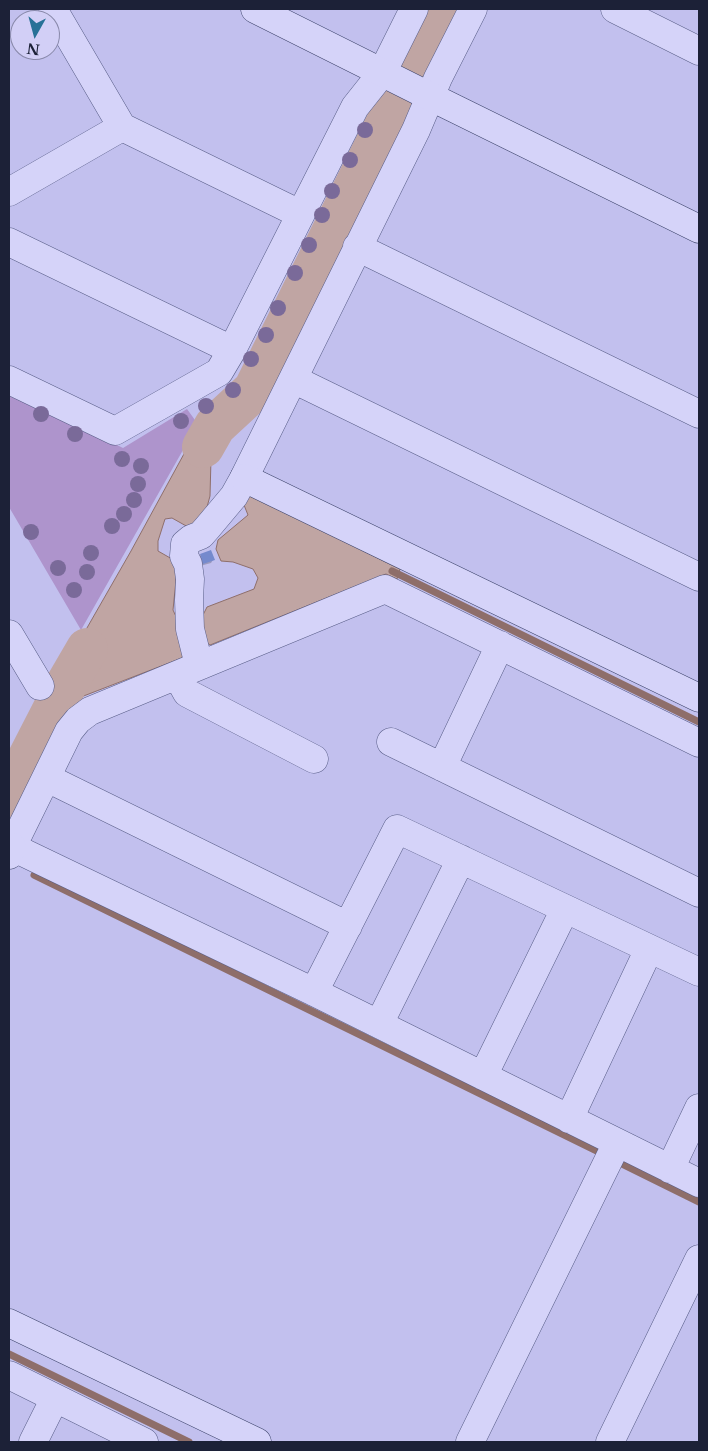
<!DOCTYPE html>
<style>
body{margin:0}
#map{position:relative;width:708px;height:1451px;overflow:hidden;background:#c2c0ee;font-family:"Libre Baskerville",serif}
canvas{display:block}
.frame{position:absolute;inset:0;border:10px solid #1c2137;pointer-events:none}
.north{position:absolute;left:10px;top:10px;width:50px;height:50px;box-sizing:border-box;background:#d2cff6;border:1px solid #8989aa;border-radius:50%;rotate:187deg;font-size:14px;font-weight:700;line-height:20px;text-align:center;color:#1c2137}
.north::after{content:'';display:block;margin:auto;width:18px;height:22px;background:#277197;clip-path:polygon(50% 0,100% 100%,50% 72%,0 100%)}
</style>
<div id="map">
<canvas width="708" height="1451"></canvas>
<div class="frame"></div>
<div class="north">N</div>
</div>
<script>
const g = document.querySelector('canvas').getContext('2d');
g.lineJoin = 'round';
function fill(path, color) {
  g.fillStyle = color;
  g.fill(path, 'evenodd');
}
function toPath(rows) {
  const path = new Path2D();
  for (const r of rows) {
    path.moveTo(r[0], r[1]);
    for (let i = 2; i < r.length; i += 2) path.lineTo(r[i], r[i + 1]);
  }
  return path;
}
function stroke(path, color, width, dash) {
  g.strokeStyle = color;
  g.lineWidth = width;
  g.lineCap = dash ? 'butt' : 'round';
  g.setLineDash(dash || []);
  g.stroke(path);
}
fill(toPath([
 [9,391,123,448,187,409,200,427,183,450,81,630,9,507]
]), '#ae94cc');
const water = toPath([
 [236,399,245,407,230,421,211,459,210,496,207,507,196,522,188,527,172,518,165,519,158,541,158,551,172,559,177,570,173,610,178,621,201,619,207,607,254,589,258,578,253,569,233,562,221,561,216,549,218,540,248,515,244,505,249,494,400,569,397,579,386,574,210,645,199,637,185,641,182,658,81,697,67,716,52,689,131,551,185,452,212,413,236,399]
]);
fill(water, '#c0a5a3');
stroke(water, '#8e6e6a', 1);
fill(toPath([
 [200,555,213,560,211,563,200,566,198,558]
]), '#0003');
stroke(toPath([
 [392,571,699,722],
 [34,875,605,1155],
 [614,1160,699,1202],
 [9,1354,189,1442]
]), '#8e6e6a', 7);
stroke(toPath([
 [203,447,215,426,254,390,443,9],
 [9,796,66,685,87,649]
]), '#c0a5a3', 42);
fill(toPath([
 [211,550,215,560,203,564,200,554]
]), '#758acd');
const street = toPath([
 [53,9,122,127,300,214],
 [615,9,699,51],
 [9,192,122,127],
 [9,242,232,350],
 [357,247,699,414],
 [293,379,699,577],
 [9,380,115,431,219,372,232,350,355,107,382,73,414,9],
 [9,634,40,686],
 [199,665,190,629,189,600,190,579,188,564,184,556,185,544,191,539,201,535,208,527,234,496,244,478,416,130,438,78,473,9],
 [177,675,187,693,314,759],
 [391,742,699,893],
 [699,743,385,589,90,711,78,720,69,731,12,847,314,992,699,1183],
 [442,767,500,645],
 [47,778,348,926],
 [314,992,397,829,699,972],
 [379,1024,461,859],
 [483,1076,565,909],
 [569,1119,649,949],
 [670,1169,699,1108],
 [9,1375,144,1442],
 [33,1442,55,1398],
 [470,1442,617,1143],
 [610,1442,699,1259]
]);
const secondary = toPath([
 [255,9,419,91,699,229],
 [244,478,699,698],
 [9,855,12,847],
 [9,1323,257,1442]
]);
stroke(street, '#585d87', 29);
stroke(secondary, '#3b4269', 29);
stroke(street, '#d5d3f9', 28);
stroke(secondary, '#d5d3f9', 28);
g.fillStyle = '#7a6a99';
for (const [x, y] of [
 [365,130],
 [350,160],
 [332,191],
 [322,215],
 [309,245],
 [295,273],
 [278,308],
 [266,335],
 [251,359],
 [233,390],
 [206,406],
 [41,414],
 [181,421],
 [75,434],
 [122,459],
 [141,466],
 [138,484],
 [134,500],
 [124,514],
 [112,526],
 [31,532],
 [91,553],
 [58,568],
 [87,572],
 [74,590]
]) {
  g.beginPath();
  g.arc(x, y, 8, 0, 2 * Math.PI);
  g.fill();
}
</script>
